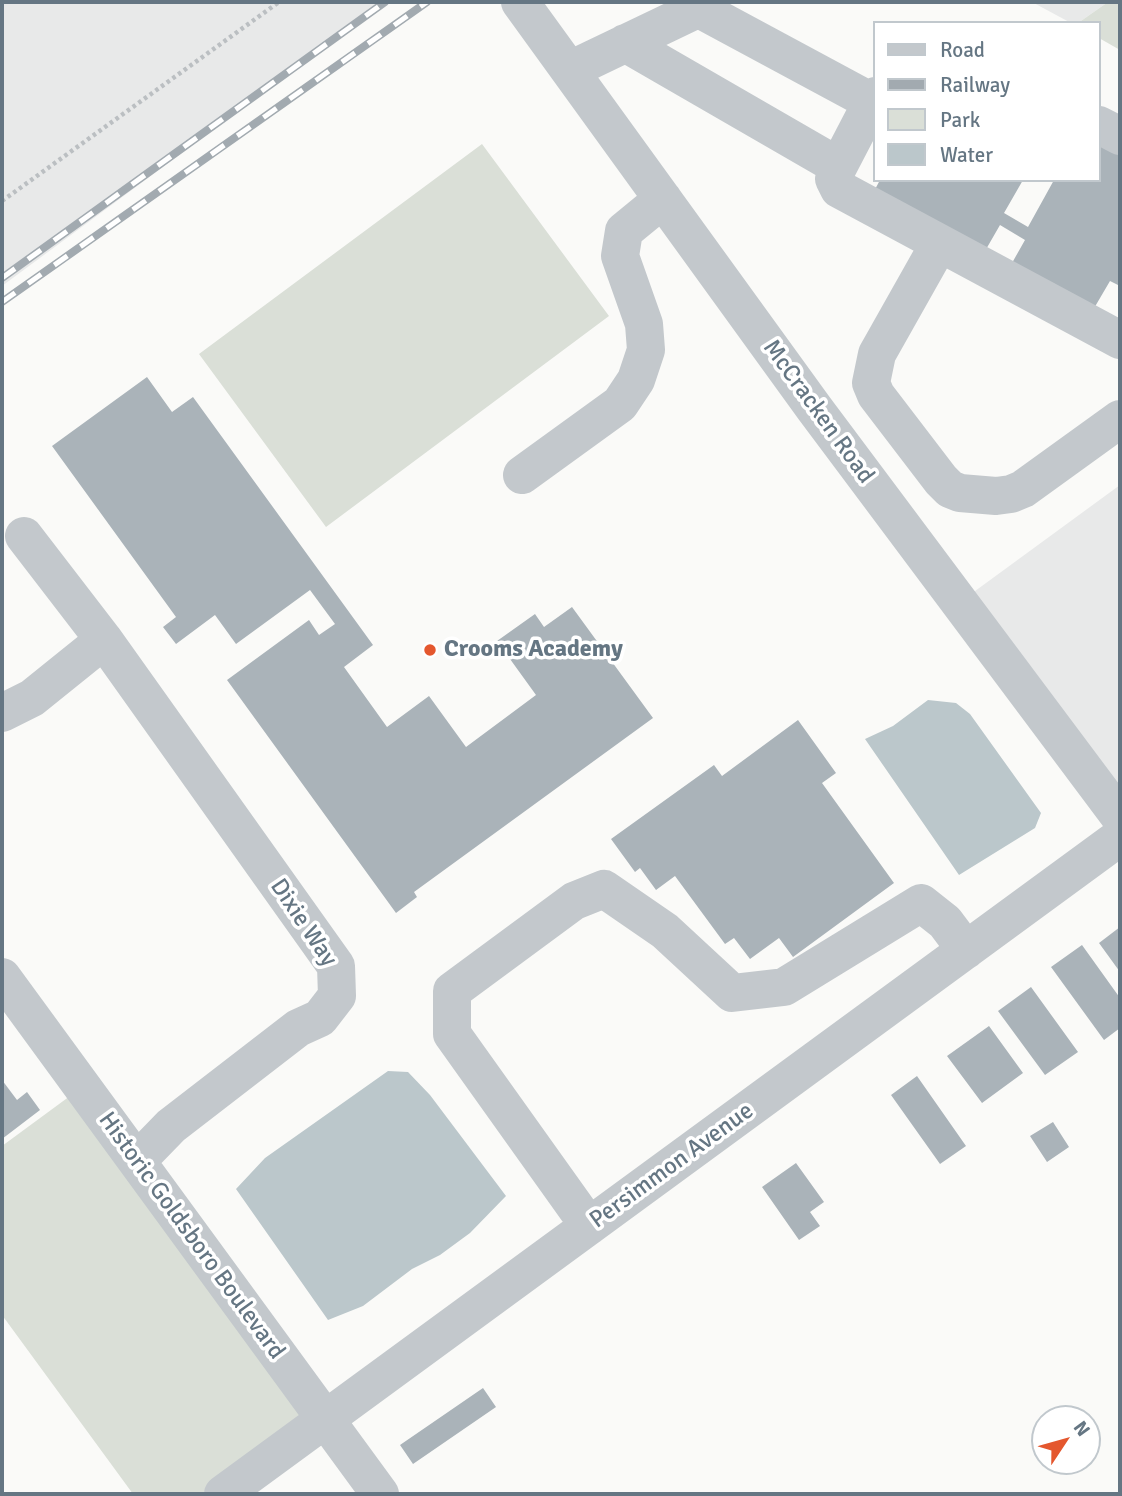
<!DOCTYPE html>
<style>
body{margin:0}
#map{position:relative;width:1122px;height:1496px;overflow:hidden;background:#fafaf8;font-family:Signika,sans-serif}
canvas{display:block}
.frame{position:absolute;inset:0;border:4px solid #657683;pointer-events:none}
.legend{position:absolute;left:873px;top:21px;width:228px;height:161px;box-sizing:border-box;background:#fff;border:2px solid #c1c8cd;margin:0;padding:9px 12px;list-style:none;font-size:21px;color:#657683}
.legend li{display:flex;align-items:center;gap:14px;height:35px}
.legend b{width:35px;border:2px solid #c1c8cd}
.north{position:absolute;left:1031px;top:1405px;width:70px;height:70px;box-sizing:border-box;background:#fff;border:2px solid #c1c8cd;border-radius:50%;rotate:54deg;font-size:19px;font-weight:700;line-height:28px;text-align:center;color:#657683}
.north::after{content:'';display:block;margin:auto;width:24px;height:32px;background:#e4572e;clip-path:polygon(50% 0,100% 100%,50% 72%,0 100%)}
</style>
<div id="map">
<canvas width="1122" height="1496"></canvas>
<div class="frame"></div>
<ul class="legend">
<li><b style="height:9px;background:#c3c8cc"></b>Road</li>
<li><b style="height:9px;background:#a2aab0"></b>Railway</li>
<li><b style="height:19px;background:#dadfd7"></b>Park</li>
<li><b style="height:19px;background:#bbc7cb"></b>Water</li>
</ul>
<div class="north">N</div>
</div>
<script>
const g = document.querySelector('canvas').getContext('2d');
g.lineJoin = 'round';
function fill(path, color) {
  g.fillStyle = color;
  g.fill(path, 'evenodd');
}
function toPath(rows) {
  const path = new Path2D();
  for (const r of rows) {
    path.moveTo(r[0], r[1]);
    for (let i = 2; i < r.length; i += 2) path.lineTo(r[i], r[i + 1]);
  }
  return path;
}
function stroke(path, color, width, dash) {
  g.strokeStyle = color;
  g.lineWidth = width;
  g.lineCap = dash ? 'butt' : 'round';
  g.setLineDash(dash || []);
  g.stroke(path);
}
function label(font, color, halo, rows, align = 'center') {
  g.font = font + ' Signika,sans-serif';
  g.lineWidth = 7;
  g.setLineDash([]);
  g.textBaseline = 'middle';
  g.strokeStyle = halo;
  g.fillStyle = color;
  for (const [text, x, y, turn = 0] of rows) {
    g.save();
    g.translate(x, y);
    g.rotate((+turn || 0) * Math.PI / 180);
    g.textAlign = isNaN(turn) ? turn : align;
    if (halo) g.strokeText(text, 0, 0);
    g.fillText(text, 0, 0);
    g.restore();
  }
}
fill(toPath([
 [2,2,386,2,2,286],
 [1032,2,1108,2,1078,23,1071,23],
 [1120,485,1120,793,971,594]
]), '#e8e9e9');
fill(toPath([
 [1108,2,1120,2,1120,50,1099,38,1099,23,1078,23],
 [482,144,609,316,326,527,199,354],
 [70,1096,306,1418,201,1494,133,1494,2,1315,2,1146]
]), '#dadfd7');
fill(toPath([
 [928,700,956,703,970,714,1041,813,1035,828,959,875,865,739,893,726],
 [388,1071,408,1072,430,1095,506,1196,470,1233,440,1255,412,1269,363,1306,328,1320,236,1189,265,1158]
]), '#bbc7cb');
fill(toPath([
 [1099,133,1120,145,1120,281,1118,285,1110,281,1093,310,1012,263,1025,240,1000,225,981,258,872,195,880,180,1023,180,1004,213,1028,227,1054,180,1099,180],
 [147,377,172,412,193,397,373,645,344,667,387,727,429,696,466,747,536,695,497,641,535,614,544,627,572,607,653,718,414,892,417,897,396,913,227,680,309,620,319,635,335,624,310,590,236,644,215,615,176,644,163,627,176,617,52,446],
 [798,720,836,773,822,783,894,883,793,957,779,938,750,959,734,938,725,944,675,876,656,890,640,868,635,872,611,839,714,765,722,776],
 [1120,927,1120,972,1099,943],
 [1082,945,1120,998,1120,1028,1104,1040,1051,967],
 [1031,987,1078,1052,1045,1075,998,1011],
 [989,1026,1023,1073,982,1103,947,1056],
 [917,1076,966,1146,940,1164,891,1095],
 [2,1080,17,1100,27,1092,40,1110,2,1139],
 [1053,1122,1069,1147,1047,1162,1030,1136],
 [796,1163,824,1202,810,1212,820,1226,799,1240,762,1187],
 [483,1388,496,1407,413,1464,400,1445]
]), '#aab3b9');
stroke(toPath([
 [2,201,279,2]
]), '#bbbfc2', 4.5, [3.5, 3.5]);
stroke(toPath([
 [520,2,814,408,1120,817],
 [625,43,838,166],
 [570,70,693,11,703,11,872,102],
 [875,96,836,171,834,179,839,189,1120,340],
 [1099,125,1120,136],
 [939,244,877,354,871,383,876,395,941,480,950,489,960,493,996,496,1011,494,1023,489,1120,419],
 [522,475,620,404,636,380,646,350,644,324,620,256,624,231,663,199],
 [24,536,104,640,336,966,337,996,320,1018,298,1028,171,1126,137,1161],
 [2,713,32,698,104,640],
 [2,977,380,1494],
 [589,1226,452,1034,452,991,574,901,604,889,665,931,732,993,784,987,921,903,945,922,966,950],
 [223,1494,1120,837]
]), '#c3c8cc', 38);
const rail = toPath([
 [2,278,385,2],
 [2,302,427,2]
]);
stroke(rail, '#a2aab0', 8);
stroke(rail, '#fff', 5, [16]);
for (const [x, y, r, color] of [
 [430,650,7,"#e4572e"]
]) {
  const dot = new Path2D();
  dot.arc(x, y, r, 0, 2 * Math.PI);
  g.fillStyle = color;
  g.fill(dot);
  stroke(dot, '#fff', 2.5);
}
label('24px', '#657683', '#fff', [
 ["McCracken Road",818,412,54],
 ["Dixie Way",303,923,56],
 ["Persimmon Avenue",672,1166,-36],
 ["Historic Goldsboro Boulevard",191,1236,54]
]);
label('bold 24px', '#657683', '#fff', [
 ["Crooms Academy",444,650]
], 'left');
</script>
